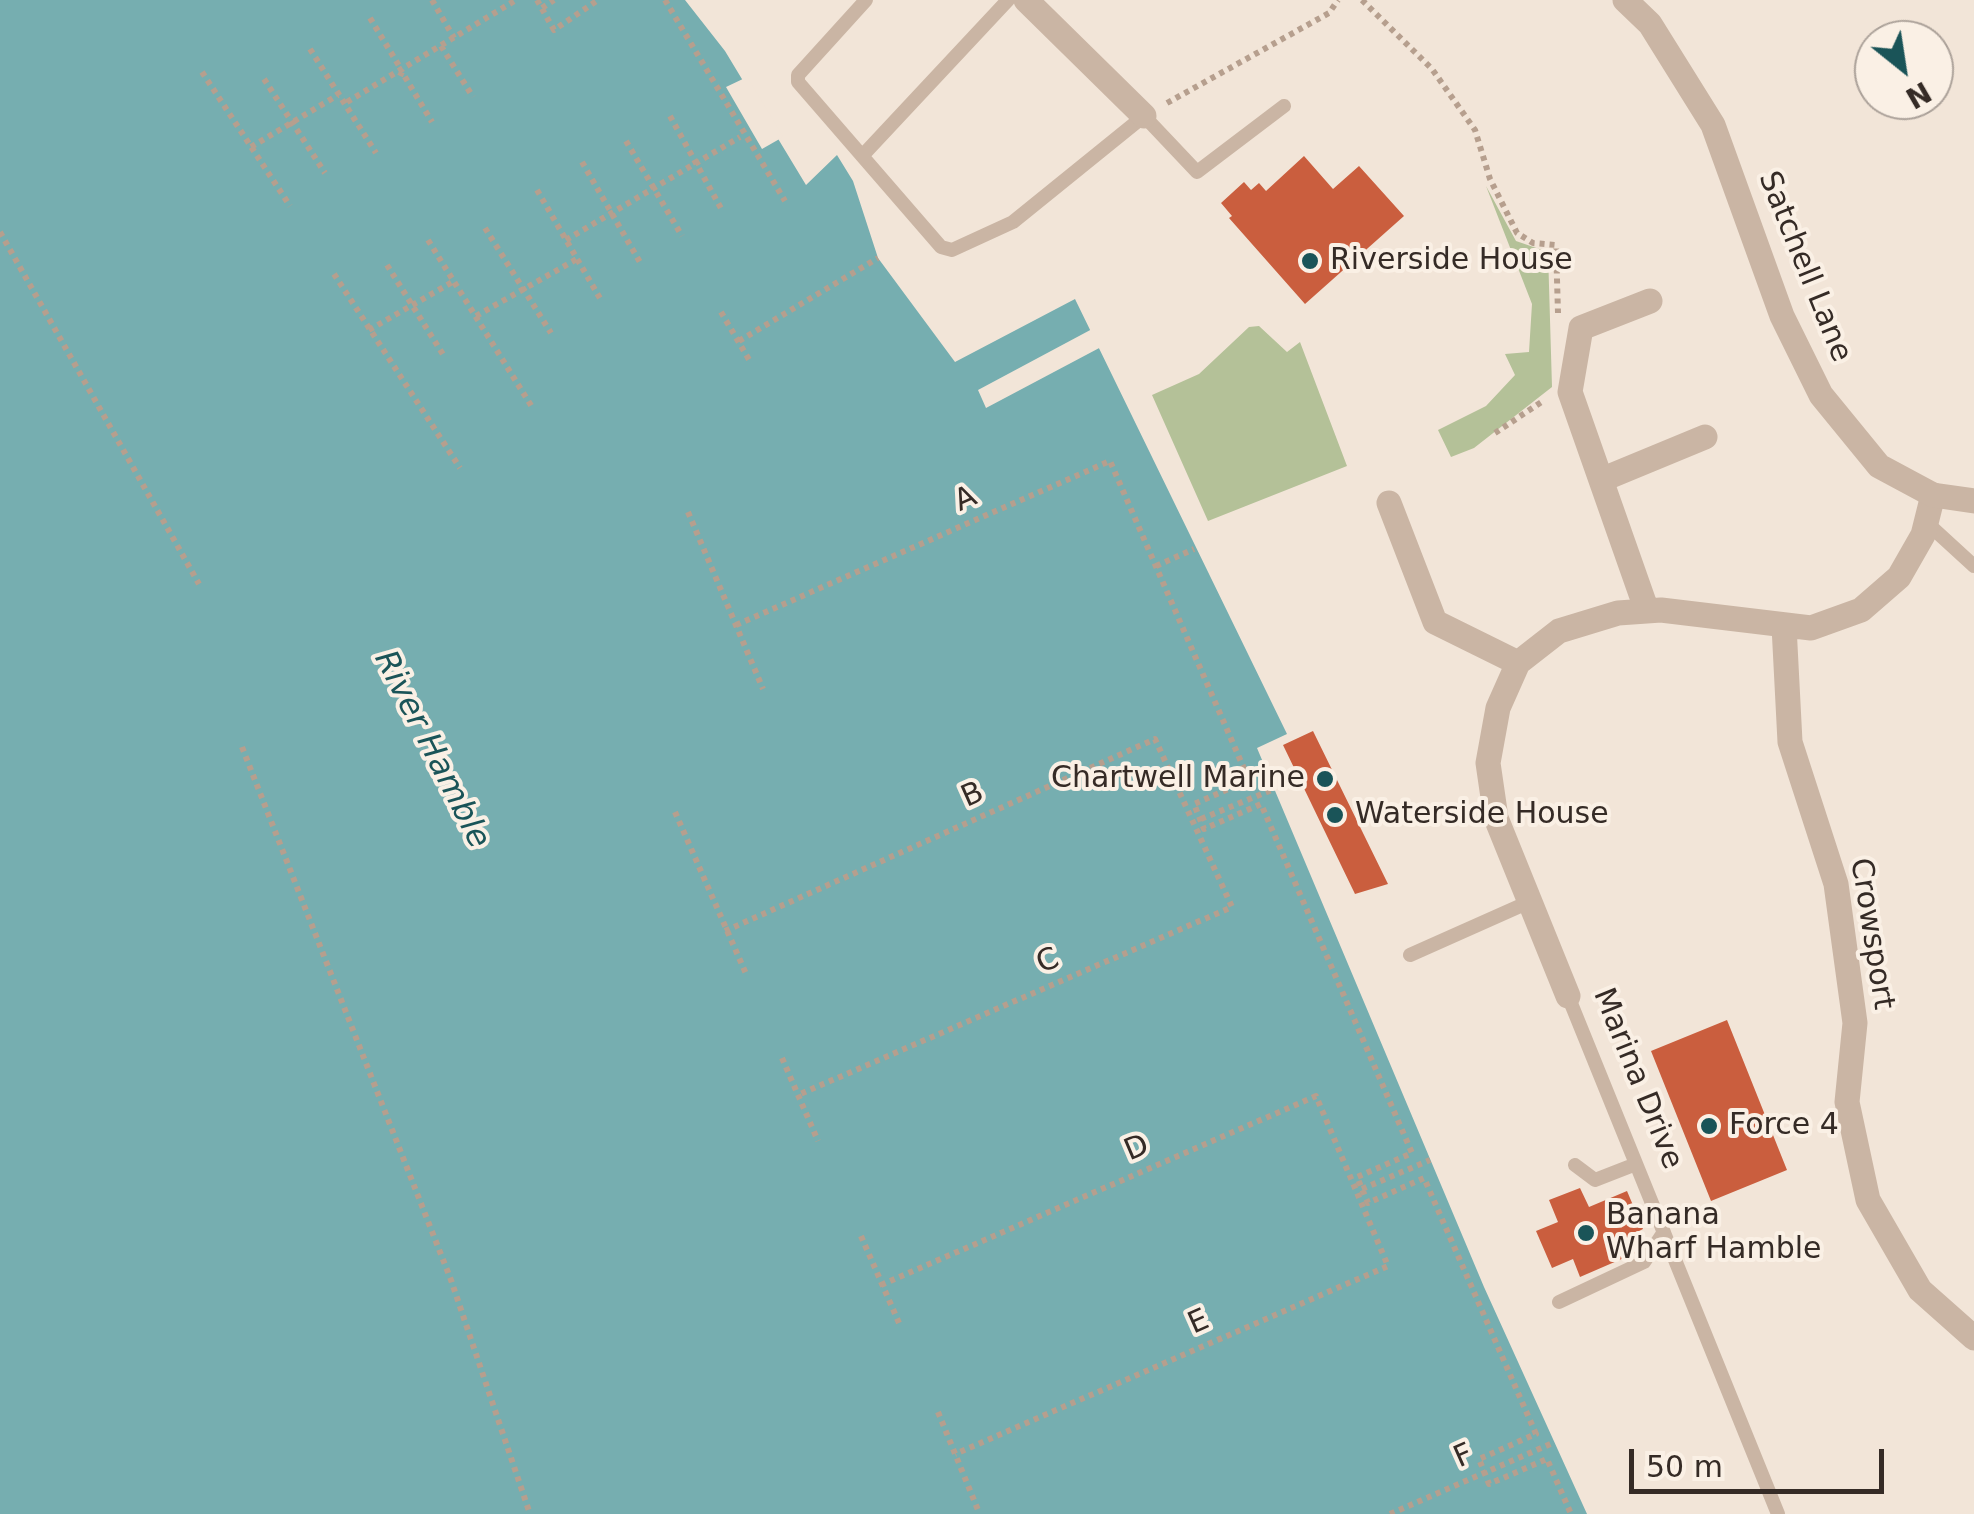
<!DOCTYPE html>
<style>
body{margin:0}
#map{position:relative;width:1974px;height:1514px;overflow:hidden;background:#f2e5d8;font-family:"DejaVu Sans",sans-serif}
canvas{display:block}
.north{position:absolute;left:1854px;top:20px;width:100px;height:100px;box-sizing:border-box;background:#faf0e5;border:2px solid #aba199;border-radius:50%;rotate:150deg;font-size:28px;font-weight:700;line-height:40px;text-align:center;color:#352b26}
.north::after{content:'';display:block;margin:auto;width:35px;height:45px;background:#1a5458;clip-path:polygon(50% 0,100% 100%,50% 72%,0 100%)}
.scale{position:absolute;left:1629px;top:1449px;width:255px;height:45px;box-sizing:border-box;border:5px solid #352b26;border-top:0;padding-left:12px;font-size:30px;line-height:35px;white-space:nowrap;color:#352b26;-webkit-text-stroke:8px #faf0e5;paint-order:stroke}
</style>
<div id="map">
<canvas width="1974" height="1514"></canvas>
<div class="north">N</div>
<div class="scale">50 m</div>
</div>
<script>
const g = document.querySelector('canvas').getContext('2d');
g.lineJoin = 'round';
function fill(path, color) {
  g.fillStyle = color;
  g.fill(path, 'evenodd');
}
function toPath(rows) {
  const path = new Path2D();
  for (const r of rows) {
    path.moveTo(r[0], r[1]);
    for (let i = 2; i < r.length; i += 2) path.lineTo(r[i], r[i + 1]);
  }
  return path;
}
function stroke(path, color, width, dash) {
  g.strokeStyle = color;
  g.lineWidth = width;
  g.lineCap = dash ? 'butt' : 'round';
  g.setLineDash(dash || []);
  g.stroke(path);
}
function label(font, color, halo, rows, align = 'center') {
  g.font = font + ' "DejaVu Sans",sans-serif';
  g.lineWidth = 8;
  g.setLineDash([]);
  g.textBaseline = 'middle';
  g.strokeStyle = halo;
  g.fillStyle = color;
  for (const [text, x, y, turn = 0] of rows) {
    g.save();
    g.translate(x, y);
    g.rotate((+turn || 0) * Math.PI / 180);
    g.textAlign = isNaN(turn) ? turn : align;
    if (halo) g.strokeText(text, 0, 0);
    g.fillText(text, 0, 0);
    g.restore();
  }
}
fill(toPath([
 [1486,186,1516,241,1548,252,1552,387,1474,448,1451,457,1438,430,1486,406,1515,375,1505,354,1529,352,1532,304],
 [1259,326,1287,352,1300,342,1347,466,1208,521,1152,395,1199,374,1249,327]
]), '#b4c198');
fill(toPath([
 [0,0,685,0,725,51,806,185,837,155,853,181,878,258,955,362,1075,299,1287,734,1257,748,1484,1287,1587,1514,0,1514]
]), '#76aeb0');
fill(toPath([
 [747,77,783,137,762,149,726,87],
 [1094,328,1103,346,986,408,978,390]
]), '#f2e5d8');
fill(toPath([
 [1304,156,1333,189,1359,166,1404,216,1305,304,1229,218,1232,216,1221,203,1244,182,1251,190,1259,183,1266,191],
 [1313,731,1388,884,1355,894,1283,745],
 [1727,1020,1787,1170,1711,1201,1651,1051],
 [1580,1188,1589,1207,1627,1191,1643,1229,1633,1234,1640,1251,1580,1277,1573,1259,1552,1268,1536,1231,1558,1222,1549,1200]
]), '#ca5e3e');
stroke(toPath([
 [432,0,454,38],
 [537,0,554,30,598,0],
 [665,0,785,201],
 [1362,0,1432,69,1475,130,1490,179,1517,233,1533,243,1556,245,1558,313],
 [542,8,554,0],
 [370,18,401,69],
 [441,46,473,97],
 [310,49,376,153],
 [202,72,290,206],
 [400,76,402,72,432,122],
 [264,79,325,173],
 [347,102,516,0],
 [1167,103,1329,13,1338,0],
 [670,116,723,212],
 [626,141,682,236],
 [251,147,338,95],
 [582,162,641,264],
 [537,190,601,300],
 [485,228,551,333],
 [0,232,199,584],
 [428,240,532,407],
 [566,240,740,137],
 [387,265,444,356],
 [334,274,460,468],
 [721,312,751,363],
 [476,316,577,259],
 [369,330,454,281],
 [739,341,878,258],
 [1495,433,1543,401],
 [688,512,763,689],
 [1156,566,1194,549],
 [736,625,1110,461,1249,780,1194,804,1204,829,1261,804,1412,1153,1357,1177,1368,1203,1424,1178,1536,1434,1479,1459,1489,1484,1547,1459,1571,1514],
 [242,747,451,1280,530,1514],
 [675,812,747,976],
 [1201,819,1274,789],
 [725,931,1155,739,1232,907,798,1095],
 [782,1058,818,1141],
 [1362,1189,1430,1160],
 [861,1236,899,1323],
 [881,1285,1316,1096,1388,1266,955,1454],
 [938,1412,978,1510],
 [1390,1514,1555,1442]
]), '#b69f8e', 6, [5, 5]);
stroke(toPath([
 [866,0,798,75,798,82,941,247,952,250,1013,222,1144,116,1197,172,1284,106],
 [864,154,1008,0],
 [1927,523,1974,566],
 [1410,955,1529,902],
 [1568,996,1778,1514],
 [1575,1165,1595,1180,1636,1164],
 [1559,1302,1644,1262,1664,1232]
]), '#cab5a4', 14);
stroke(toPath([
 [1026,0,1144,116],
 [1601,480,1705,437],
 [1389,503,1435,622,1518,663],
 [1647,611,1570,392,1581,328,1650,301],
 [1784,626,1790,742,1836,884,1855,1023,1847,1102,1868,1200,1920,1290,1974,1338],
 [1568,996,1496,818,1488,763,1498,708,1518,663,1559,631,1618,613,1661,610,1811,628,1861,610,1899,577,1923,535,1933,495]
]), '#cab5a4', 25);
stroke(toPath([
 [1625,0,1650,24,1713,125,1782,316,1821,395,1879,466,1933,495,1974,501]
]), '#cab5a4', 25);
for (const [x, y, r, color] of [
 [1310,261,10,"#1a5458"],
 [1325,779,10,"#1a5458"],
 [1335,815,10,"#1a5458"],
 [1709,1126,10,"#1a5458"],
 [1586,1233,10,"#1a5458"]
]) {
  const dot = new Path2D();
  dot.arc(x, y, r, 0, 2 * Math.PI);
  g.fillStyle = color;
  g.fill(dot);
  stroke(dot, '#faf0e5', 4);
}
label('30px', '#352b26', '#faf0e5', [
 ["Riverside House",1330,261],
 ["Chartwell Marine",1305,779,"right"],
 ["Waterside House",1355,815],
 ["Force 4",1729,1126],
 ["Banana",1606,1216],
 ["Wharf Hamble",1606,1250]
], 'left');
label('30px', '#352b26', '#faf0e5', [
 ["Satchell Lane",1804,267,68],
 ["A",966,500,-24],
 ["B",973,796,-24],
 ["Crowsport",1871,934,81],
 ["C",1048,962,-23],
 ["Marina Drive",1637,1079,68],
 ["D",1137,1149,-23],
 ["E",1199,1323,-24],
 ["F",1464,1457,-24]
]);
label('italic 32px', '#1a5458', '#faf0e5', [
 ["River Hamble",431,750,63]
]);
</script>
